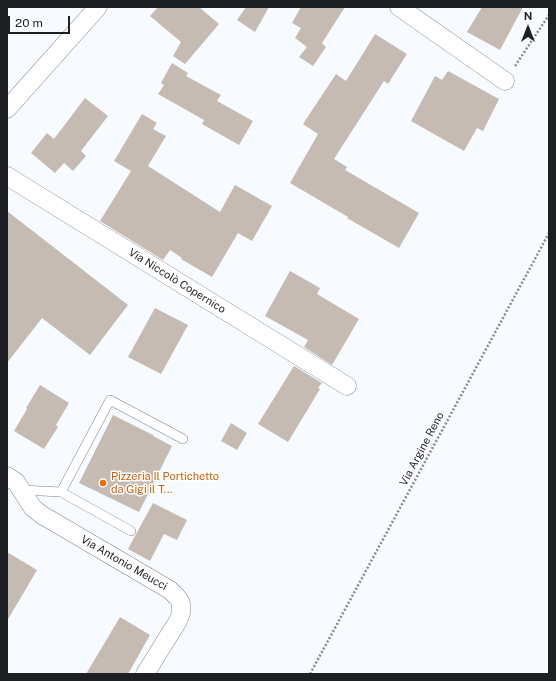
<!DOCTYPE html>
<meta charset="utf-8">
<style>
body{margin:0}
#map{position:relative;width:556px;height:681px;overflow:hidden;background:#f7fafe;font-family:"Public Sans",sans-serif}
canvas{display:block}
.frame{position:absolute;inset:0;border:8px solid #1d1f23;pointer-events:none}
.north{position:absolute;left:508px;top:8px;width:40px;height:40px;-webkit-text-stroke:3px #fff;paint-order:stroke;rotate:0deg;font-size:11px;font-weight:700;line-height:16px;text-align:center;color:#1d1f23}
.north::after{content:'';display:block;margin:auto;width:14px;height:18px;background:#1d1f23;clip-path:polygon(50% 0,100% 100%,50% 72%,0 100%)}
.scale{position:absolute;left:8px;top:16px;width:62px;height:18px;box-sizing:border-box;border:2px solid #1d1f23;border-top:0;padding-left:5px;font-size:12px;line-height:14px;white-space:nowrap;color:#1d1f23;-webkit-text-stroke:3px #fff;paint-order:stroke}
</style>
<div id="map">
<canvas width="556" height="681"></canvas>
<div class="frame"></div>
<div class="north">N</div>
<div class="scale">20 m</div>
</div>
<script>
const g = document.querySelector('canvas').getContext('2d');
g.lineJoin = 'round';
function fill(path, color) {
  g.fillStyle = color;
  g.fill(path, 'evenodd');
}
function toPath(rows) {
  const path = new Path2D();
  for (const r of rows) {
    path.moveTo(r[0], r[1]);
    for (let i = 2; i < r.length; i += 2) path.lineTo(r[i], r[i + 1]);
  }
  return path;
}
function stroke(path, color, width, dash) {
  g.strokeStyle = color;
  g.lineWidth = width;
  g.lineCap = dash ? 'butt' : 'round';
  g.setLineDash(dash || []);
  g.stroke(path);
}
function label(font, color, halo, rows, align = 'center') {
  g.font = font + ' "Public Sans",sans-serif';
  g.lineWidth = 3;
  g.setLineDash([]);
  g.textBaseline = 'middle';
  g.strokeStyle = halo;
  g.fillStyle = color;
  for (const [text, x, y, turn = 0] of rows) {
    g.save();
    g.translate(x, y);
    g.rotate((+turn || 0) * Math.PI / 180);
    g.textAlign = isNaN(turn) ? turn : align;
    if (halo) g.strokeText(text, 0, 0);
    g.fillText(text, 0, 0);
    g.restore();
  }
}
fill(toPath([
 [158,7,199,7,219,24,185,64,173,56,181,42,150,16],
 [246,7,269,7,255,32,237,20],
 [301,7,345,7,322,43,326,47,313,66,299,57,307,47,295,38,301,28,292,23],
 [482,7,523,7,500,50,467,32],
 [375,34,407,54,388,84,384,81,334,159,347,167,345,170,419,213,399,248,347,218,348,217,290,183,318,134,303,124,336,74,346,81],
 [172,63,188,73,186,76,221,95,217,101,253,121,239,145,202,124,204,120,158,94,164,85,161,83],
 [448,71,499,99,483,131,477,128,464,151,411,121,435,76,442,80],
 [85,98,108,116,81,151,86,156,73,171,64,163,55,173,31,153,47,133,54,139],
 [142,114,157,123,153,129,166,136,148,166,220,212,235,185,272,206,252,241,238,233,212,277,181,259,182,258,170,250,163,260,100,221,131,171,114,161],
 [7,211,128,305,90,355,42,318,7,363],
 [290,271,320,288,317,294,359,319,332,365,304,347,308,340,265,316],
 [155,308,188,325,161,374,128,357],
 [294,366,322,383,318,388,320,389,288,442,258,424],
 [40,385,69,403,56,425,58,427,44,449,14,431,27,409,26,408],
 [113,415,153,435,153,436,172,446,139,512,79,483],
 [231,423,247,433,237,450,221,441],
 [153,503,187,520,177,540,164,534,150,561,128,549],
 [7,552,37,570,7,621],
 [120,617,150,635,128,674,86,674]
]), '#c5bbb3');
const service = toPath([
 [22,490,61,492,131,531],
 [61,492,110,400,183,439]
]);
const minor = toPath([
 [399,7,505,81],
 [7,109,98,7],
 [7,176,347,386],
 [7,476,16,482,33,508,42,515,170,590,177,597,181,603,181,613,178,621,145,674]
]);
stroke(service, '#7e848d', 10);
stroke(minor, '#7e848d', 19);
stroke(toPath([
 [515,66,549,15],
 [310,674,549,233]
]), '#888a8e', 2.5, [2, 2]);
stroke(service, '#fff', 9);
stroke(minor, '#fff', 18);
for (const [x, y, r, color] of [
 [103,483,4,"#e8710a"]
]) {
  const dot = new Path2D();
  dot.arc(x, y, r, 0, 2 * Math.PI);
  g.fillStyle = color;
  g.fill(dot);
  stroke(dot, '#fff', 1.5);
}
label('11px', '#1d1f23', '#fff', [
 ["Via Niccolò Copernico",177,281,32],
 ["Via Argine Reno",422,449,-62],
 ["Via Antonio Meucci",124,563,30]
]);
label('11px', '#c56008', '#fff', [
 ["Pizzeria Il Portichetto",111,477],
 ["da Gigi il T...",111,490]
], 'left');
</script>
